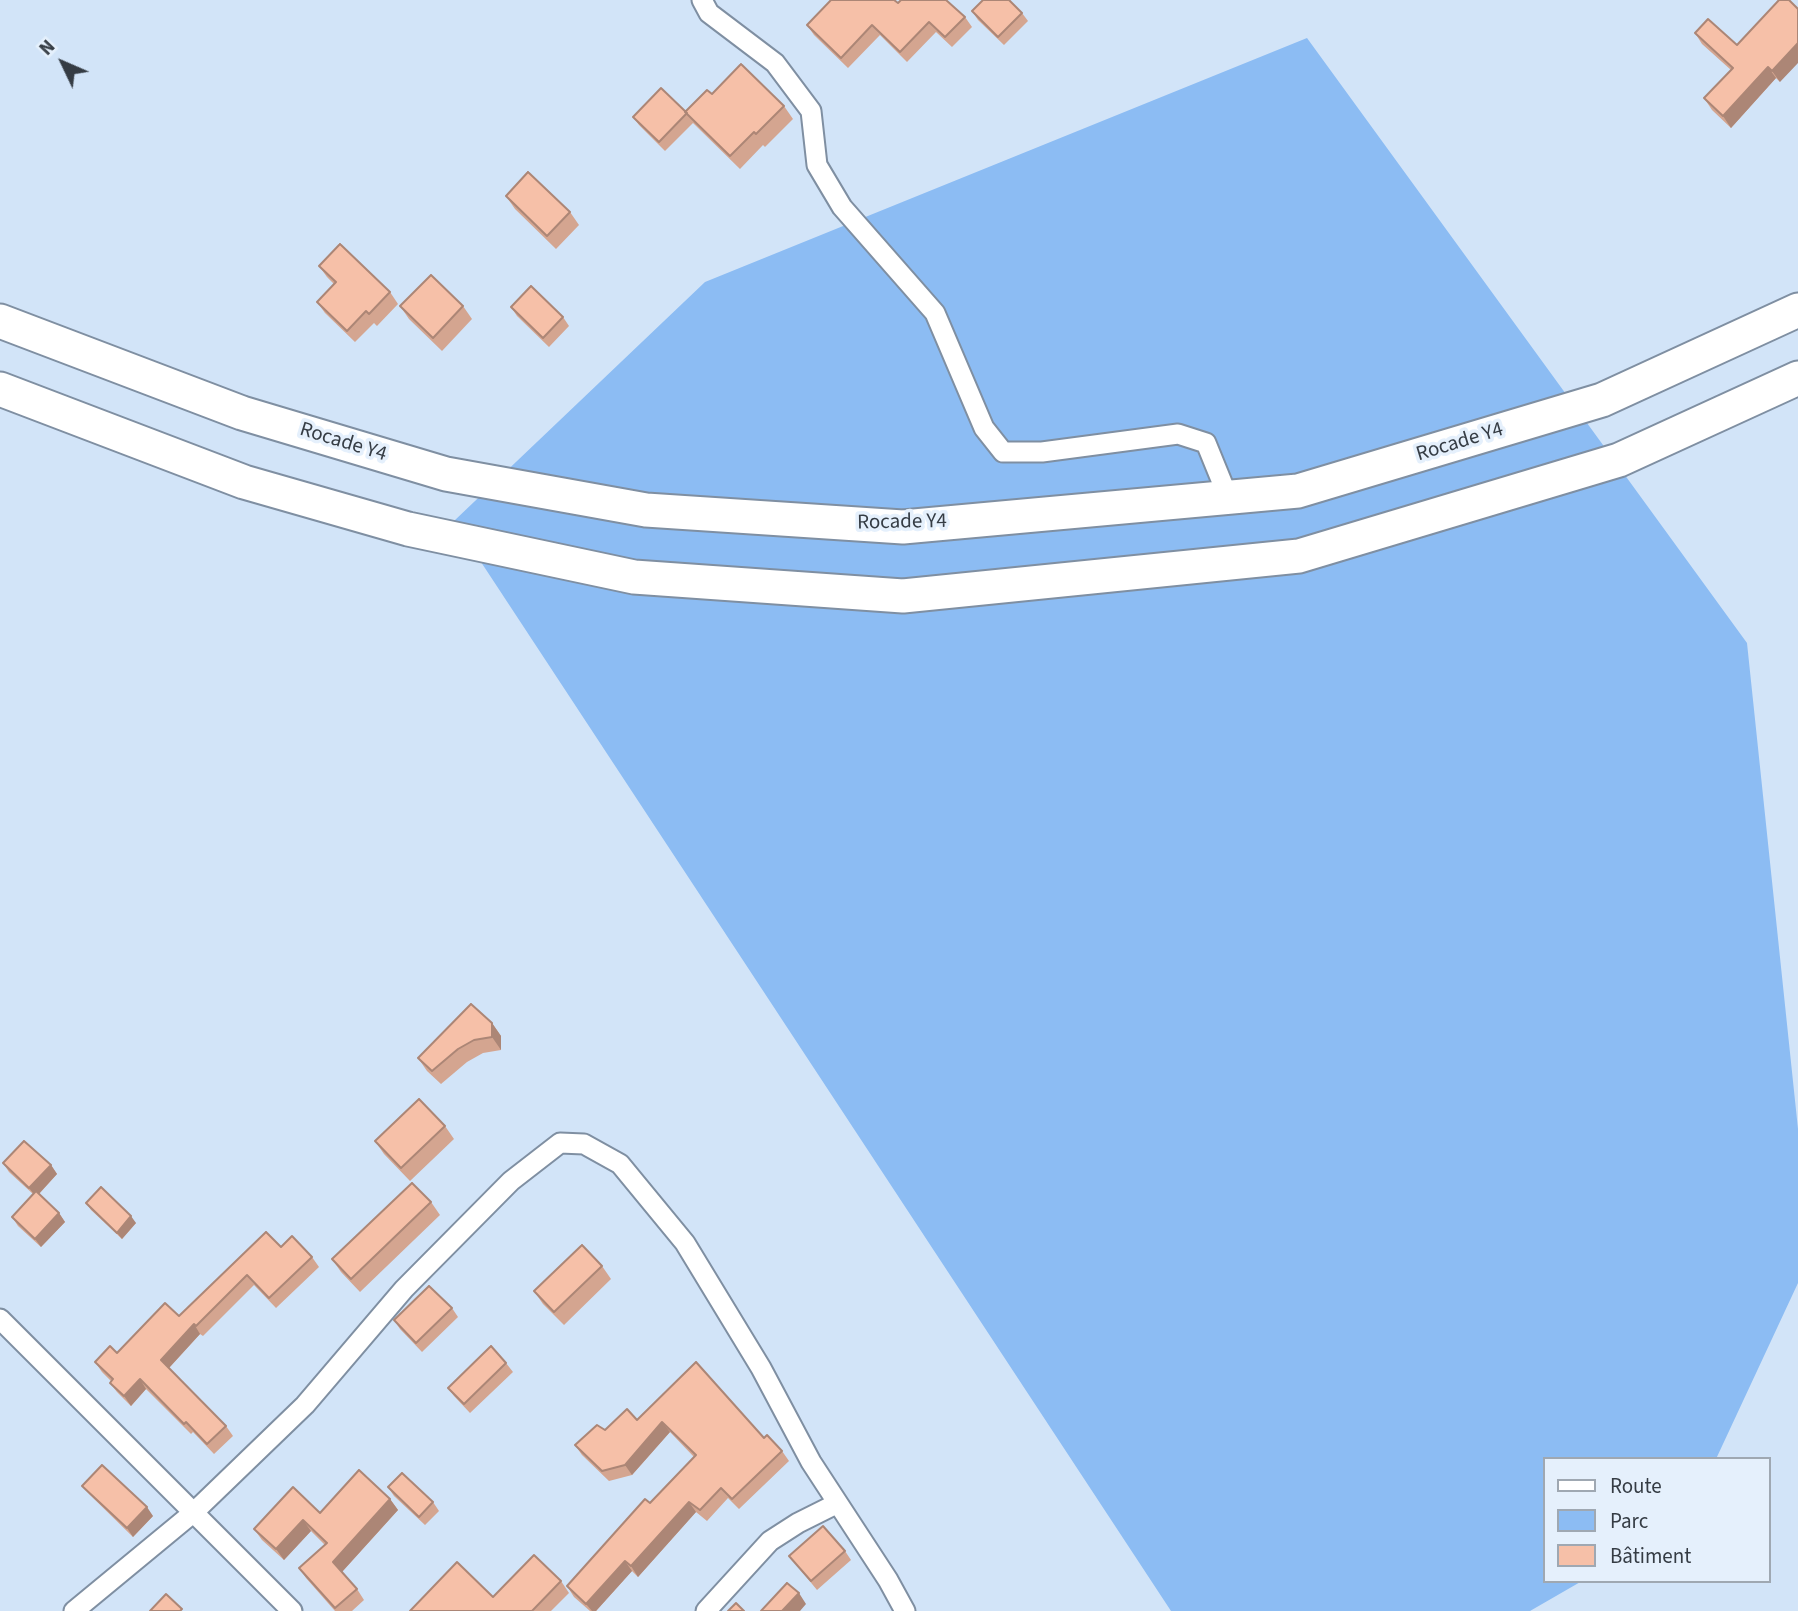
<!DOCTYPE html>
<meta charset="utf-8">
<style>
body{margin:0}
#map{position:relative;width:1798px;height:1611px;overflow:hidden;background:#d2e4f8;font-family:"Source Sans 3",sans-serif}
canvas{display:block}
.legend{position:absolute;left:1543px;top:1457px;width:228px;height:126px;box-sizing:border-box;background:#e5f0fc;border:2px solid #9fa8b2;margin:0;padding:9px 12px;list-style:none;font-size:21px;color:#353c44}
.legend li{display:flex;align-items:center;gap:14px;height:35px}
.legend b{width:35px;border:2px solid #9fa8b2}
.north{position:absolute;left:28px;top:28px;width:70px;height:70px;-webkit-text-stroke:5px #e5f0fc;paint-order:stroke;rotate:314deg;font-size:19px;font-weight:700;line-height:28px;text-align:center;color:#353c44}
.north::after{content:'';display:block;margin:auto;width:24px;height:32px;background:#353c44;clip-path:polygon(50% 0,100% 100%,50% 72%,0 100%)}
</style>
<div id="map">
<canvas width="1798" height="1611"></canvas>
<ul class="legend">
<li><b style="height:9px;background:#fff"></b>Route</li>
<li><b style="height:19px;background:#8cbcf3"></b>Parc</li>
<li><b style="height:19px;background:#f6c0a8"></b>Bâtiment</li>
</ul>
<div class="north">N</div>
</div>
<script>
const g = document.querySelector('canvas').getContext('2d');
g.lineJoin = 'round';
function fill(path, color) {
  g.fillStyle = color;
  g.fill(path, 'evenodd');
}
function toPath(rows) {
  const path = new Path2D();
  for (const r of rows) {
    path.moveTo(r[0], r[1]);
    for (let i = 2; i < r.length; i += 2) path.lineTo(r[i], r[i + 1]);
  }
  return path;
}
function stroke(path, color, width, dash) {
  g.strokeStyle = color;
  g.lineWidth = width;
  g.lineCap = dash ? 'butt' : 'round';
  g.setLineDash(dash || []);
  g.stroke(path);
}
function label(font, color, halo, rows, align = 'center') {
  g.font = font + ' "Source Sans 3",sans-serif';
  g.lineWidth = 7;
  g.setLineDash([]);
  g.textBaseline = 'middle';
  g.strokeStyle = halo;
  g.fillStyle = color;
  for (const [text, x, y, turn = 0] of rows) {
    g.save();
    g.translate(x, y);
    g.rotate((+turn || 0) * Math.PI / 180);
    g.textAlign = isNaN(turn) ? turn : align;
    if (halo) g.strokeText(text, 0, 0);
    g.fillText(text, 0, 0);
    g.restore();
  }
}
fill(toPath([
 [1307,38,1747,643,1798,1129,1798,1283,1716,1459,1544,1459,1544,1581,1582,1581,1530,1611,1171,1611,454,521,705,282]
]), '#8cbcf3');
const minor = toPath([
 [702,0,709,13,775,63,811,111,817,165,842,207,935,313,984,428,1003,452,1042,452,1178,434,1206,443,1228,497],
 [0,1319,292,1611],
 [74,1611,194,1512,305,1405,404,1289,511,1181,560,1143,584,1144,620,1164,685,1243,761,1368,811,1462,888,1580,905,1611],
 [706,1611,770,1541,798,1523,836,1504]
]);
const trunk = toPath([
 [0,321,242,413,446,474,646,510,903,527,1298,491,1602,400,1798,310],
 [0,389,244,482,408,529,634,577,903,596,1299,556,1619,460,1798,378]
]);
stroke(minor, '#7f8fa2', 23);
stroke(trunk, '#7f8fa2', 37);
stroke(minor, '#fff', 19);
stroke(trunk, '#fff', 33);
fill(toPath([
 [1779,0,1780,82,1776,78,1731,128,1712,110,1704,98,1731,70,1702,44,1695,33,1737,45],
 [898,3,965,17,972,27,952,47,936,32,907,62,880,35,848,68,814,35,807,25],
 [972,11,1022,13,1028,21,1004,45,978,20],
 [712,94,784,106,793,119,765,147,763,145,740,169,693,123,665,151,639,125,633,117,686,112],
 [506,196,570,212,579,225,556,249,515,209],
 [319,266,390,292,398,304,377,326,374,323,355,342,325,313,317,302,334,284,327,277],
 [400,306,463,306,472,319,442,351,409,319],
 [511,307,563,317,569,326,549,347,517,316],
 [492,1023,501,1036,501,1050,483,1053,467,1062,441,1084,427,1071,418,1058],
 [445,1126,454,1139,410,1181,384,1154,375,1141],
 [3,1163,51,1165,57,1174,39,1194,59,1213,65,1222,41,1247,18,1226,12,1217,33,1194,9,1172],
 [431,1202,440,1215,360,1292,341,1272,332,1259],
 [86,1203,136,1223,122,1239,91,1210],
 [281,1247,312,1257,319,1267,276,1308,254,1285,203,1336,200,1334,169,1368,226,1426,233,1436,214,1454,193,1432,191,1434,146,1389,131,1406,117,1392,110,1383,111,1381,102,1372,95,1362,117,1353,179,1316],
 [602,1266,611,1279,564,1325,543,1304,534,1291],
 [452,1308,458,1317,422,1352,400,1329,394,1320],
 [506,1363,513,1372,470,1413,454,1396,448,1388],
 [637,1420,764,1438,782,1451,789,1461,739,1509,728,1498,707,1521,696,1512,638,1577,632,1571,596,1611,590,1611,574,1597,567,1586,694,1457,670,1432,632,1475,609,1481,582,1455,575,1445,605,1430],
 [82,1486,153,1516,133,1537,89,1494],
 [388,1487,433,1502,439,1511,425,1525,394,1496],
 [390,1499,398,1510,342,1572,357,1589,364,1600,352,1611,335,1611,306,1578,299,1568,325,1545,311,1531,284,1560,262,1540,254,1529,320,1513],
 [845,1551,851,1560,817,1590,789,1556],
 [561,1581,569,1593,551,1611,410,1611,493,1597]
]), '#d4a590');
fill(toPath([
 [1798,43,1798,63,1780,82,1772,71],
 [1768,67,1776,78,1731,128,1723,116],
 [492,1023,501,1036,501,1050,492,1037],
 [51,1165,57,1174,36,1197,29,1188],
 [59,1213,65,1222,41,1247,35,1239],
 [131,1216,136,1223,122,1239,117,1233],
 [194,1324,200,1334,168,1369,161,1360],
 [140,1379,146,1389,131,1406,124,1396],
 [662,1422,670,1432,632,1475,625,1465],
 [390,1499,398,1510,341,1573,333,1562],
 [689,1502,696,1512,638,1577,631,1566],
 [147,1507,153,1516,133,1537,127,1528],
 [303,1520,311,1531,284,1560,276,1549],
 [625,1561,632,1571,596,1611,592,1611,586,1604],
 [799,1593,806,1604,800,1611,782,1611]
]), '#ac8676');
const building = toPath([
 [831,0,894,0,898,3,901,0,946,0,965,17,945,37,929,22,900,52,872,25,841,58,807,25,831,0],
 [983,0,1009,0,1022,13,998,37,972,11,983,0],
 [1779,0,1789,0,1798,9,1798,43,1772,71,1768,67,1723,116,1704,98,1733,68,1695,33,1708,19,1737,45,1779,0],
 [741,64,784,106,756,134,754,132,730,156,685,112,707,90,712,94,741,64],
 [661,88,687,113,659,142,633,117,661,88],
 [528,172,570,212,547,236,506,196,528,172],
 [340,244,390,292,369,314,366,311,347,331,317,302,336,282,319,266,340,244],
 [431,275,463,306,433,338,400,306,431,275],
 [531,286,563,317,543,338,511,307,531,286],
 [471,1004,492,1023,492,1037,474,1040,458,1049,432,1071,418,1058,471,1004],
 [419,1099,445,1126,401,1168,375,1141,419,1099],
 [24,1141,51,1165,29,1188,3,1163,24,1141],
 [412,1183,431,1202,351,1279,332,1259,412,1183],
 [101,1187,131,1216,117,1233,86,1203,101,1187],
 [36,1191,59,1213,35,1239,12,1217,36,1191],
 [266,1232,281,1247,292,1236,312,1257,269,1298,247,1275,196,1326,194,1324,161,1360,226,1426,207,1444,186,1422,184,1424,140,1379,124,1396,110,1383,113,1379,95,1362,110,1346,117,1353,165,1303,179,1316,266,1232],
 [582,1245,602,1266,554,1312,534,1291,582,1245],
 [429,1286,452,1308,416,1343,394,1320,429,1286],
 [491,1346,506,1363,464,1404,448,1388,491,1346],
 [696,1362,764,1438,767,1435,782,1451,732,1499,721,1488,700,1510,689,1502,631,1566,625,1561,586,1604,567,1586,645,1499,650,1503,696,1455,662,1422,625,1465,602,1471,575,1445,597,1425,605,1430,627,1409,637,1420,696,1362],
 [102,1465,147,1507,127,1528,82,1486,102,1465],
 [359,1470,390,1499,333,1562,357,1589,335,1608,299,1568,327,1543,303,1520,276,1549,254,1529,293,1487,320,1513,359,1470],
 [402,1473,433,1502,419,1517,388,1487,402,1473],
 [823,1526,845,1551,811,1581,789,1556,823,1526],
 [534,1555,561,1581,532,1611,410,1611,457,1562,493,1597,534,1555],
 [787,1583,799,1593,782,1611,761,1611,787,1583],
 [166,1594,182,1609,180,1611,150,1611,166,1594],
 [736,1603,744,1611,728,1611,736,1603]
]);
fill(building, '#f6c0a8');
stroke(building, '#ac8676', 2);
label('21px', '#353c44', '#e5f0fc', [
 ["Rocade Y4",343,443,17],
 ["Rocade Y4",1460,443,-17],
 ["Rocade Y4",902,523,-1]
]);
</script>
